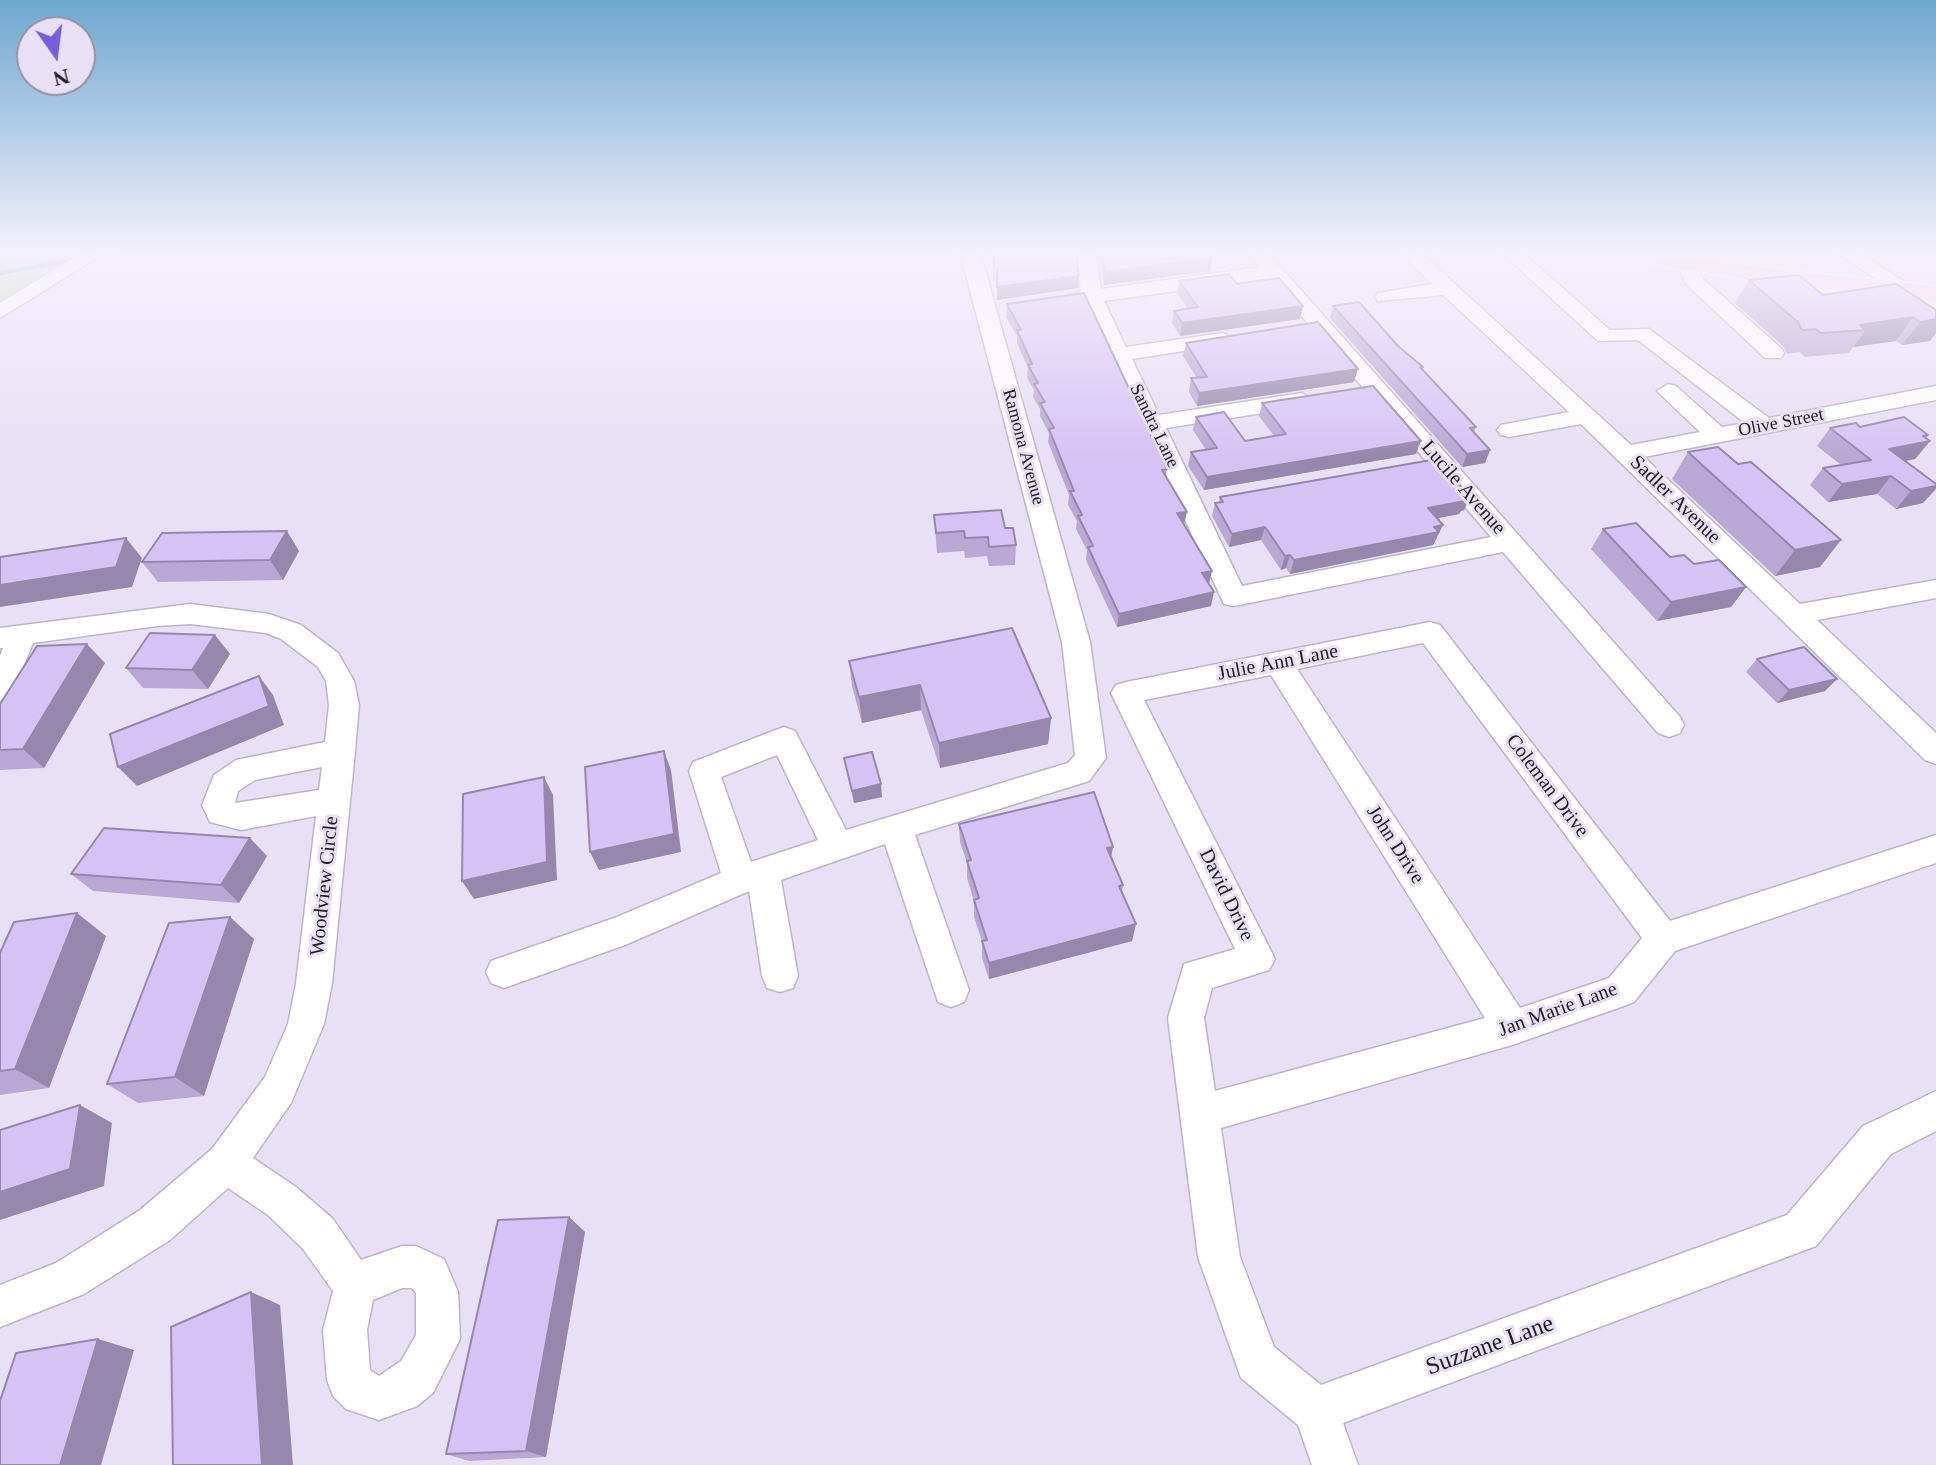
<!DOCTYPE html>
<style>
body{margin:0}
#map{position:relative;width:1936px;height:1465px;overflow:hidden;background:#e8e0f6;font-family:Georgia,serif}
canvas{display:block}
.north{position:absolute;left:16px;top:16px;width:80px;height:80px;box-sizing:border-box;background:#e8e0f6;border:2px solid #9792a2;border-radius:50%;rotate:166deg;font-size:22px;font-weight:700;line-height:32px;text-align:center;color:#1e1c23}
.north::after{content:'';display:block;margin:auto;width:28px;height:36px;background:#755fd9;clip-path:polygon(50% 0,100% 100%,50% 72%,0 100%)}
</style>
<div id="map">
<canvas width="1936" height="1465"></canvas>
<div class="north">N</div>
</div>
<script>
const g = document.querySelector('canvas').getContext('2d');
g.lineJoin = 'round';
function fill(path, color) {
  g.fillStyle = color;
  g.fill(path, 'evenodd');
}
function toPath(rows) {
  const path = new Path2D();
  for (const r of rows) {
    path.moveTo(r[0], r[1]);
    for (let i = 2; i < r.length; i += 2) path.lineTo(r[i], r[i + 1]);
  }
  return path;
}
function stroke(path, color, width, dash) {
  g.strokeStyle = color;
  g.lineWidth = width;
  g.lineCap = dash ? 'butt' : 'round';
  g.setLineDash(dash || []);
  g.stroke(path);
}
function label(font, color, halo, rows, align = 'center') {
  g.font = font + ' Georgia,serif';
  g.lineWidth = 6;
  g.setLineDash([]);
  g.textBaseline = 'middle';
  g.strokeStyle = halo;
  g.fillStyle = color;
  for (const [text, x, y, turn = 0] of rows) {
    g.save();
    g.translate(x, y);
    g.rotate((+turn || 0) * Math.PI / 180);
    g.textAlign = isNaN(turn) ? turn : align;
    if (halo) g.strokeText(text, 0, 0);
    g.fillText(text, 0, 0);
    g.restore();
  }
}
fill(toPath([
 [0,252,80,252,0,301]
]), '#bed7b1');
stroke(toPath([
 [94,256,119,252],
 [0,273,75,260]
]), '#5a94ae', 4);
const minor = toPath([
 [83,252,106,252,0,318,0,303,83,252],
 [960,252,980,252,1090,642,1106,758,1089,781,915,835,969,990,964,1002,951,1007,938,1002,885,844,781,880,798,976,793,988,780,992,767,988,762,976,749,891,625,945,504,988,491,983,486,972,491,961,617,917,721,873,689,771,693,762,773,731,784,727,795,731,846,830,1068,763,1075,755,1062,642,960,252],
 [777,755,818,840,751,862,721,777,777,755],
 [1076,252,1096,252,1101,289,1260,267,1247,252,1267,252,1680,717,1684,725,1680,733,1669,737,1658,733,1503,552,1234,606,1224,604,1085,304,1074,305,1064,299,1067,295,1081,292,1076,252],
 [1269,278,1491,537,1242,586,1166,428,1302,407,1313,400,1302,393,1159,415,1132,359,1223,345,1234,339,1223,333,1126,347,1104,301,1269,278],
 [1399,252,1420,252,1631,445,1700,432,1657,391,1668,384,1676,386,1722,427,1745,423,1638,340,1598,341,1501,252,1522,252,1610,330,1649,329,1769,418,1936,386,1936,400,1644,457,1800,604,1936,580,1936,598,1817,620,1936,733,1936,764,1925,760,1581,424,1509,437,1501,435,1497,430,1501,425,1569,412,1443,295,1378,301,1375,297,1378,293,1432,284,1399,252],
 [1835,252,1858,252,1936,302,1936,317,1835,252],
 [1687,257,1694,259,1702,278,1781,348,1784,353,1781,358,1765,358,1686,284,1677,263,1687,257],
 [190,604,269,614,301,625,338,653,354,681,359,705,355,751,332,983,324,1024,291,1103,253,1158,296,1187,333,1219,361,1260,402,1246,416,1246,444,1259,458,1292,460,1339,433,1393,417,1406,379,1420,346,1409,333,1396,327,1380,323,1330,333,1291,303,1249,268,1215,228,1188,170,1240,84,1294,0,1327,0,1285,56,1263,140,1210,212,1149,265,1077,288,1024,296,983,316,816,241,830,210,822,202,805,214,775,236,760,325,742,329,705,326,681,318,667,281,639,266,633,190,624,157,626,33,643,10,699,0,702,0,656,3,648,0,648,0,628,190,604],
 [322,767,319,790,235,803,238,791,255,780,322,767],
 [402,1288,412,1288,416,1293,416,1335,401,1361,379,1376,370,1370,367,1330,373,1300,402,1288],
 [1430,622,1440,625,1670,921,1936,835,1936,863,1675,951,1634,1002,1621,1007,1512,1045,1221,1128,1240,1257,1274,1347,1321,1385,1787,1215,1863,1126,1936,1091,1936,1131,1891,1154,1816,1246,1343,1423,1358,1465,1312,1465,1298,1425,1241,1378,1198,1257,1168,1018,1184,964,1235,949,1111,693,1116,685,1126,682,1430,622],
 [1423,643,1642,938,1609,978,1520,1008,1297,669,1423,643],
 [1271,675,1485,1018,1215,1091,1204,1018,1212,988,1269,970,1275,959,1144,700,1271,675]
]);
const major = toPath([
 [1612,252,1668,252,1756,267,1936,286,1936,302,1756,281,1624,259,1612,252]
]);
stroke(minor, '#bdb5ca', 3);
stroke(major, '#fff', 3);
fill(minor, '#fff');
fill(major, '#fed3df');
fill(toPath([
 [994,252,1078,288,997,300,997,281,993,281],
 [1098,252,1207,252,1210,271,1104,285],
 [1749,280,1823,295,1936,310,1930,341,1902,345,1896,341,1853,347,1849,353,1805,357,1800,352,1787,354,1783,346,1735,303],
 [1179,281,1237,284,1303,306,1300,319,1180,336,1172,323,1174,311,1188,309,1177,293],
 [1007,304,1167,469,1166,475,1184,525,1209,584,1211,606,1117,627,1086,560,1087,550,1076,529,1077,521,1068,505,1069,495,1048,442,1049,433,1040,416,1040,409,1033,397,1034,390,1027,378,1028,368,1017,343,1017,336,1006,317],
 [1333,306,1398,346,1423,367,1422,370,1476,427,1474,432,1490,450,1485,463,1462,467,1330,318],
 [1186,343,1354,382,1197,406,1189,392,1191,378,1197,378,1183,356],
 [1262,403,1421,441,1416,454,1204,490,1188,466,1191,452,1206,450,1193,430,1196,417,1245,441,1274,436,1259,416],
 [1860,427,1928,435,1926,438,1930,441,1915,459,1905,461,1923,503,1896,509,1877,494,1828,502,1810,485,1823,468,1841,465,1817,446,1830,428],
 [1688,452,1738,464,1820,567,1775,576,1672,479],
 [1220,497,1470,497,1464,510,1461,511,1459,514,1437,518,1437,538,1433,545,1290,574,1286,568,1281,570,1261,540,1229,547,1212,516,1215,503,1219,502],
 [934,515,1005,528,1016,545,1015,565,989,566,987,556,965,558,964,551,937,553],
 [1603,529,1670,557,1694,564,1746,587,1731,607,1657,621,1591,549],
 [299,551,283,580,158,582,142,562],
 [230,654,208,689,143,688,126,668],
 [1757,659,1825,691,1777,703,1746,672],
 [849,661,1051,718,1048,744,940,768,921,710,862,723,852,686],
 [105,663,44,768,0,770,0,704],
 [844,758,882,797,854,803],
 [959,824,1111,857,1123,885,1122,892,1136,924,1132,941,989,979,982,958,982,941,974,917,974,901,967,878,967,863,960,842],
 [267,856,239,903,93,891,71,874],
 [106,936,49,1088,0,1095,0,953],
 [254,939,204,1096,138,1103,107,1084],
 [569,1217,585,1232,546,1457,469,1461,446,1454]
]), '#b8a8d3');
fill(toPath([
 [1433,252,1451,252,1432,255],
 [1212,258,1210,271,1104,285,1105,272],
 [1079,276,1078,288,997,300,997,287],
 [1303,306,1300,319,1180,336,1182,323],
 [1913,317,1896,341,1853,347,1866,330,1860,325],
 [1936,319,1936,333,1930,341,1902,345,1920,322],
 [1358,369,1354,382,1197,406,1199,393],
 [1928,435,1922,442,1930,441,1915,459,1875,466,1889,449],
 [1421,441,1416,454,1204,490,1207,477],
 [1490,450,1485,463,1462,467,1467,454],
 [1891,476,1877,494,1828,502,1842,484],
 [1936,486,1936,489,1923,503,1896,509,1911,491],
 [1470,497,1464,510,1461,511,1459,514,1423,521,1428,508],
 [1187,512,1184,525,1177,513],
 [1443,525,1433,545,1290,574,1294,560],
 [1265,527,1261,540,1229,547,1232,534],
 [287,531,299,551,283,580,270,560],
 [126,538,142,558,132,587,0,607,0,585],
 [1841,540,1820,567,1775,576,1795,550],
 [1290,555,1286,568,1281,570,1285,556],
 [1212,571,1209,584,1202,573],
 [1746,587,1731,607,1657,621,1671,602],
 [1214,592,1211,606,1117,627,1119,614],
 [215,635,230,654,208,689,192,670],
 [87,644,105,663,44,768,23,749],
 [259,676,273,695,284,725,137,786,118,767],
 [1837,679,1825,691,1777,703,1789,690],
 [920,685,921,710,862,723,859,697],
 [1051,718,1048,744,940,768,939,743],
 [664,751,671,770,681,852,599,870,590,852],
 [544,777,553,795,557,880,474,899,462,881],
 [881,784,882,797,854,803,852,791],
 [250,838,267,856,239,903,221,885],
 [1113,847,1110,864,1107,848],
 [77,913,106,936,49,1088,15,1069],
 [230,917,254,939,204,1096,175,1077],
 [1136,924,1132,941,989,979,989,963],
 [80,1105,112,1123,104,1186,0,1220,0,1192],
 [569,1217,585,1232,546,1457,526,1451],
 [251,1292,280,1305,293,1465,262,1465],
 [98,1339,134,1350,101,1465,60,1465]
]), '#9688ac');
const building = toPath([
 [994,252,1076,252,1079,276,997,287,997,268,994,268,994,252],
 [1102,252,1207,252,1212,258,1105,272,1102,252],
 [1229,274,1237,284,1279,278,1303,306,1182,323,1174,311,1198,307,1179,281,1229,274],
 [1799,275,1823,295,1896,284,1936,310,1936,319,1920,322,1913,317,1860,325,1866,330,1821,333,1815,329,1802,330,1798,322,1749,280,1799,275],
 [1084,293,1167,469,1162,470,1187,512,1177,513,1212,571,1202,573,1214,592,1119,614,1088,547,1093,546,1078,516,1082,515,1070,491,1074,491,1049,429,1054,428,1040,403,1045,402,1034,384,1038,383,1028,365,1032,364,1017,330,1021,330,1007,304,1084,293],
 [1359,302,1398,346,1423,367,1420,367,1476,427,1470,428,1490,450,1467,454,1333,306,1359,302],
 [1318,322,1358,369,1199,393,1191,378,1207,377,1186,343,1318,322],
 [1373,386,1421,441,1207,477,1191,452,1217,448,1196,417,1224,412,1245,441,1286,434,1262,403,1373,386],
 [1904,417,1928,435,1923,436,1930,441,1889,449,1936,484,1936,486,1911,491,1891,476,1842,484,1823,468,1871,460,1830,428,1856,423,1860,427,1904,417],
 [1718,447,1738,464,1751,462,1841,540,1795,550,1688,452,1718,447],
 [1437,459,1470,497,1463,498,1465,501,1428,508,1443,525,1434,527,1439,532,1294,560,1290,555,1285,556,1265,527,1232,534,1215,503,1223,502,1220,497,1437,459],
 [1001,510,1005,528,1013,528,1016,545,989,547,988,537,965,538,964,531,936,533,934,515,1001,510],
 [1636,523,1670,557,1684,555,1694,564,1719,560,1746,587,1671,602,1603,529,1636,523],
 [287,531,270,560,142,562,162,533,287,531],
 [126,538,116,567,0,585,0,557,126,538],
 [1012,628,1051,718,939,743,920,685,859,697,849,661,1012,628],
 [150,633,215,635,192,670,126,668,150,633],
 [87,644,23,749,0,750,0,704,37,646,87,644],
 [1804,647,1837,679,1789,690,1757,659,1804,647],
 [259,676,269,706,118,767,110,734,259,676],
 [664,751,674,834,590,852,585,767,664,751],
 [872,752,881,784,852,791,844,758,872,752],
 [544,777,547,862,462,881,463,794,544,777],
 [1094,792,1113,847,1107,848,1123,885,1119,886,1136,924,989,963,982,941,987,940,974,900,979,898,967,861,971,860,959,824,1094,792],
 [104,828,250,838,221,885,71,874,104,828],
 [77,913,15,1069,0,1071,0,953,14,922,77,913],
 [230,917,175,1077,107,1084,169,923,230,917],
 [80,1105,70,1169,0,1192,0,1130,80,1105],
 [569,1217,526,1451,446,1454,498,1220,569,1217],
 [251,1292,262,1465,173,1465,171,1327,251,1292],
 [98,1339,60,1465,0,1465,0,1401,16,1353,98,1339]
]);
fill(building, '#d6c3f5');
stroke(building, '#9688ac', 2);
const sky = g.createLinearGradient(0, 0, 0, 457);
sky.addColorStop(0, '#6fa7d1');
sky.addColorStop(0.55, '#f5f1fb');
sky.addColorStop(1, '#f5f1fb00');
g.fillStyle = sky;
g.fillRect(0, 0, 1936, 457);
label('18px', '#1e1c23', '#e8e0f6', [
 ["Olive Street",1781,423,-11],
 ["Sandra Lane",1154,426,64],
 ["Ramona Avenue",1023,447,75]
]);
label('20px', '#1e1c23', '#e8e0f6', [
 ["Lucile Avenue",1463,488,49],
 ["Sadler Avenue",1675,500,44],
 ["Julie Ann Lane",1278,663,-11],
 ["Coleman Drive",1547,786,53],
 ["John Drive",1395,845,57],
 ["Woodview Circle",325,886,-84],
 ["David Drive",1226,895,64],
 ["Jan Marie Lane",1558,1010,-20]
]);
label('24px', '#1e1c23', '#e8e0f6', [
 ["Suzzane Lane",1490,1346,-20]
]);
</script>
